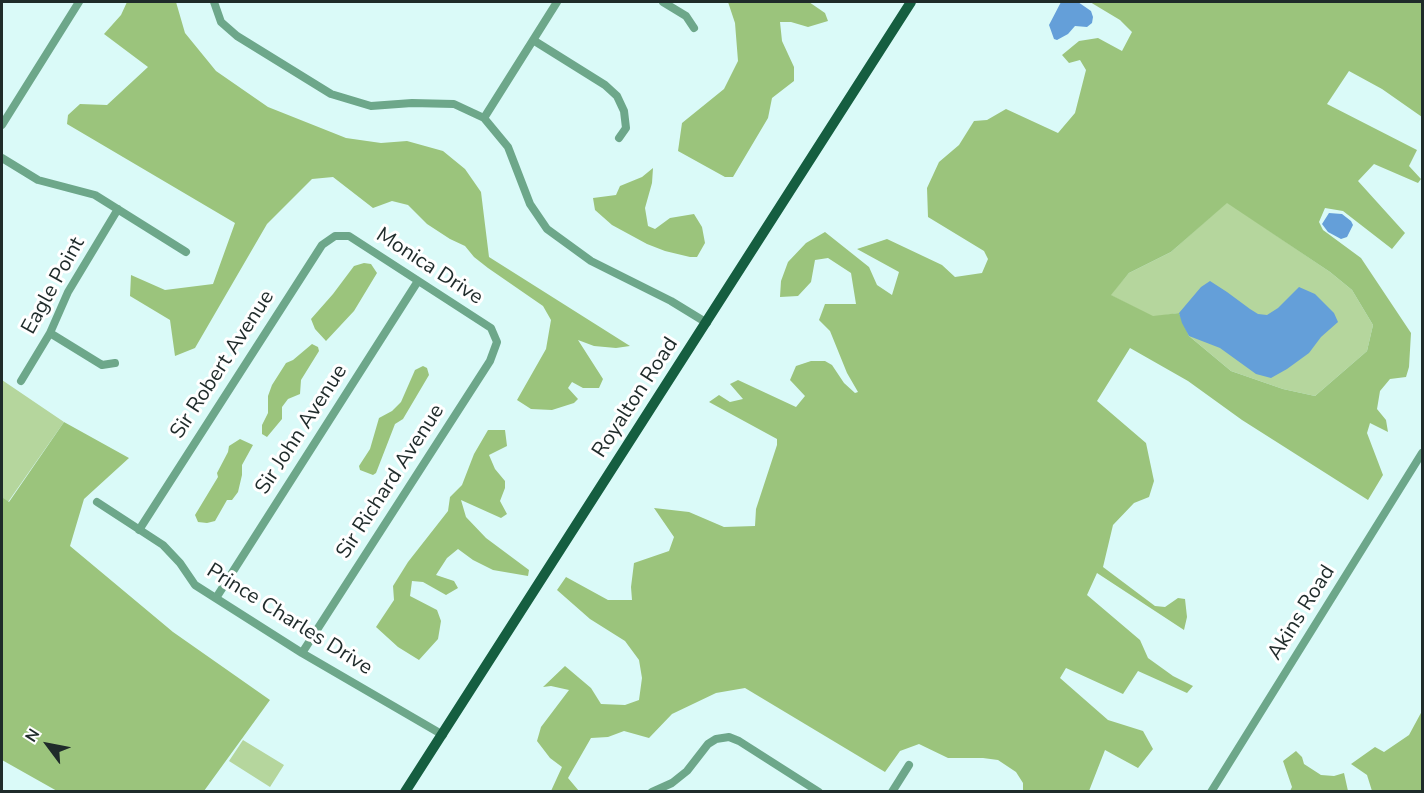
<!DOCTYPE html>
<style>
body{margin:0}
#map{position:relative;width:1424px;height:793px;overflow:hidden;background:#dafaf8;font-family:"Nunito Sans",sans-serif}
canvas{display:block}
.frame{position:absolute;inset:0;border:3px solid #1f2b2a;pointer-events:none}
.north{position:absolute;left:18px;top:715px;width:60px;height:60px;-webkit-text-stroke:4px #fff;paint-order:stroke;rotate:302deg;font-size:16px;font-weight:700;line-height:24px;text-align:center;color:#1f2b2a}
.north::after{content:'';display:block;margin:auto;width:21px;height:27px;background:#1f2b2a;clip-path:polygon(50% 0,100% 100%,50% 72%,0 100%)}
</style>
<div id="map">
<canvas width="1424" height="793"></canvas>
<div class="frame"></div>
<div class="north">N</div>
</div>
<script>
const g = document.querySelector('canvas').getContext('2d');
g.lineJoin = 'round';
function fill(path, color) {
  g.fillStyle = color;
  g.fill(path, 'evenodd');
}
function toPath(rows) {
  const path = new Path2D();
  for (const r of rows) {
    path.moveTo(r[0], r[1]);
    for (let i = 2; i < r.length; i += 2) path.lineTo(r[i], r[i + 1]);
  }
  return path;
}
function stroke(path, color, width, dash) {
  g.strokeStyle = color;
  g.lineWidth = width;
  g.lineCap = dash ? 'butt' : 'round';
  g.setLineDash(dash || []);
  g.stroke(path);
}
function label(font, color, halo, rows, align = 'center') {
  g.font = font + ' "Nunito Sans",sans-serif';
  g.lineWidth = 6;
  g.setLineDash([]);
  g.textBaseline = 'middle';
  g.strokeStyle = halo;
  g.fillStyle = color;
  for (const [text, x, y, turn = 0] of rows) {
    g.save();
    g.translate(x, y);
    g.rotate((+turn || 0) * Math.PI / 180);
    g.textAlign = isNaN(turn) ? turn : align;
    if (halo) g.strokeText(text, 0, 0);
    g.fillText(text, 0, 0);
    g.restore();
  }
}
fill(toPath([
 [1227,202,1330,272,1352,290,1373,325,1367,351,1315,396,1283,389,1231,371,1189,336,1179,313,1153,317,1110,295,1129,273,1171,252],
 [2,380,64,422,8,502,2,497],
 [243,740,284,765,270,787,229,761]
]), '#b5d69d');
fill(toPath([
 [127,2,176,2,185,33,216,71,268,107,346,138,381,143,407,141,443,151,465,169,481,192,489,257,630,346,616,348,594,346,578,340,603,379,599,388,583,388,572,382,568,388,578,399,574,403,552,410,531,409,517,400,546,349,551,320,543,306,488,268,474,257,465,246,450,239,427,224,408,205,392,201,373,208,333,177,312,179,267,224,195,348,175,356,170,320,130,296,131,275,165,290,213,284,235,223,67,124,68,115,80,104,107,105,148,67,104,34,121,15],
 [728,2,809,2,825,13,828,21,808,27,791,22,780,22,782,41,794,67,794,81,772,98,768,118,733,177,725,177,678,151,682,123,724,89,738,61,735,23],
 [1090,2,1422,2,1422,117,1382,89,1349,71,1327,104,1417,150,1409,166,1421,179,1418,183,1374,164,1358,181,1405,233,1392,249,1343,211,1325,208,1319,222,1323,230,1361,258,1411,333,1409,367,1406,377,1390,379,1380,391,1377,409,1386,420,1388,432,1370,423,1367,433,1383,475,1368,500,1242,420,1188,381,1130,348,1097,401,1146,443,1154,481,1149,497,1134,503,1113,525,1103,567,1155,606,1165,607,1178,598,1185,599,1187,617,1184,630,1097,573,1087,595,1140,640,1148,658,1173,676,1193,686,1187,693,1138,671,1123,694,1066,668,1060,678,1108,720,1143,731,1153,749,1138,768,1105,750,1089,791,1023,791,1023,783,1016,772,998,760,983,758,948,758,919,744,900,751,885,772,745,688,716,693,672,714,649,738,624,731,608,737,591,738,568,778,579,791,551,791,562,767,550,758,537,741,541,727,569,690,551,686,543,687,565,666,591,688,601,704,625,705,639,700,642,678,639,660,625,641,590,619,557,590,566,577,608,600,632,600,631,587,634,563,669,551,674,537,654,508,689,512,724,527,755,526,756,509,777,445,777,439,709,402,719,395,730,402,743,399,730,384,738,380,796,407,805,396,790,380,796,366,811,361,825,361,832,365,844,383,855,393,858,392,847,373,830,331,819,320,825,304,856,304,851,273,828,258,815,260,811,282,798,296,780,297,781,281,788,262,806,243,825,232,869,267,877,285,892,295,899,272,857,249,887,239,942,265,955,277,982,273,988,259,984,251,928,217,927,188,939,162,959,145,974,121,987,120,1006,109,1058,133,1075,113,1086,70,1080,60,1069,63,1062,55,1079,41,1098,38,1122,51,1132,32,1120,20],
 [1227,203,1330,272,1352,290,1373,325,1367,351,1315,396,1283,389,1231,371,1189,336,1179,313,1153,316,1111,295,1129,273,1171,252],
 [653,168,652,183,645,208,648,226,655,229,670,218,694,214,702,227,705,243,697,257,690,257,665,251,647,244,612,225,595,210,593,198,616,195,620,186,642,177],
 [364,263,371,264,377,273,354,311,326,341,315,329,311,319,333,294,354,266],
 [312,344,318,347,319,351,301,380,300,394,288,399,282,407,282,419,267,437,262,434,262,425,268,413,268,396,272,385,286,363,293,360],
 [423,366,427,368,429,375,403,419,395,424,376,473,373,475,360,470,359,466,370,449,379,418,392,411,401,402,415,370],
 [64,422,129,458,84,499,70,546,173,632,270,700,204,791,57,791,2,760,2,497,9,502],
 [488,430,505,430,507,446,489,455,495,469,505,481,505,488,500,501,507,514,501,518,461,500,466,517,486,538,529,570,528,576,493,570,473,560,458,549,447,558,436,575,454,581,458,588,446,595,423,582,412,581,410,596,437,610,441,621,438,639,419,660,398,647,376,627,394,600,393,586,408,562,448,511,450,497,462,485,474,454],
 [240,439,253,445,242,465,242,475,238,492,232,500,227,500,215,521,207,523,198,522,195,515,218,477,217,473,228,452,229,446],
 [1422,711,1422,791,1372,791,1367,775,1351,764,1375,747,1384,752,1409,735],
 [1296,751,1302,757,1304,764,1321,775,1334,776,1344,773,1348,791,1290,791,1292,787,1283,761]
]), '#9bc47c');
fill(toPath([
 [1061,2,1078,2,1091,11,1093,17,1092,23,1087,27,1075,26,1068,34,1057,40,1054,39,1049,25],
 [1329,213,1342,214,1351,221,1353,225,1347,237,1341,239,1328,232,1322,224],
 [1210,281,1227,292,1250,309,1258,314,1267,315,1278,308,1299,287,1315,294,1334,313,1338,322,1321,337,1309,353,1287,369,1271,378,1256,374,1220,348,1189,336,1182,323,1179,313,1201,287]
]), '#649fd9');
stroke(toPath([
 [214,2,221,22,237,36,331,94,371,106,412,103,454,104,484,118,508,147,530,204,547,229,591,261,671,301,707,323],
 [663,2,686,16,694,28],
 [533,40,605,85,617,96,624,111,626,128,619,138],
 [484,118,557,2],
 [2,125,79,2],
 [2,158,38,180,95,195,186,252],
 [50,333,102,365,115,363],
 [21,381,50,333,68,292,118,209],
 [97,502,163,545,180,563,195,585,302,653,443,735],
 [139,530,322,245,335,236,349,236,491,328,497,342,490,361,302,653],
 [216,598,418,281],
 [652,792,672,783,687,771,708,744,716,739,729,737,739,741,819,792],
 [892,792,909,765],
 [1211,792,1422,453]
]), '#6da78a', 8);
stroke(toPath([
 [405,792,911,2]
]), '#155e40', 10);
label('21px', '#1f2b2a', '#fff', [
 ["Monica Drive",429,267,33],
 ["Eagle Point",54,286,-61],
 ["Sir Robert Avenue",223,365,-57],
 ["Royalton Road",636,398,-57],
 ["Sir John Avenue",302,430,-57],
 ["Sir Richard Avenue",391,482,-57],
 ["Akins Road",1302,613,-58],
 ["Prince Charles Drive",289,620,32]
]);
</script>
